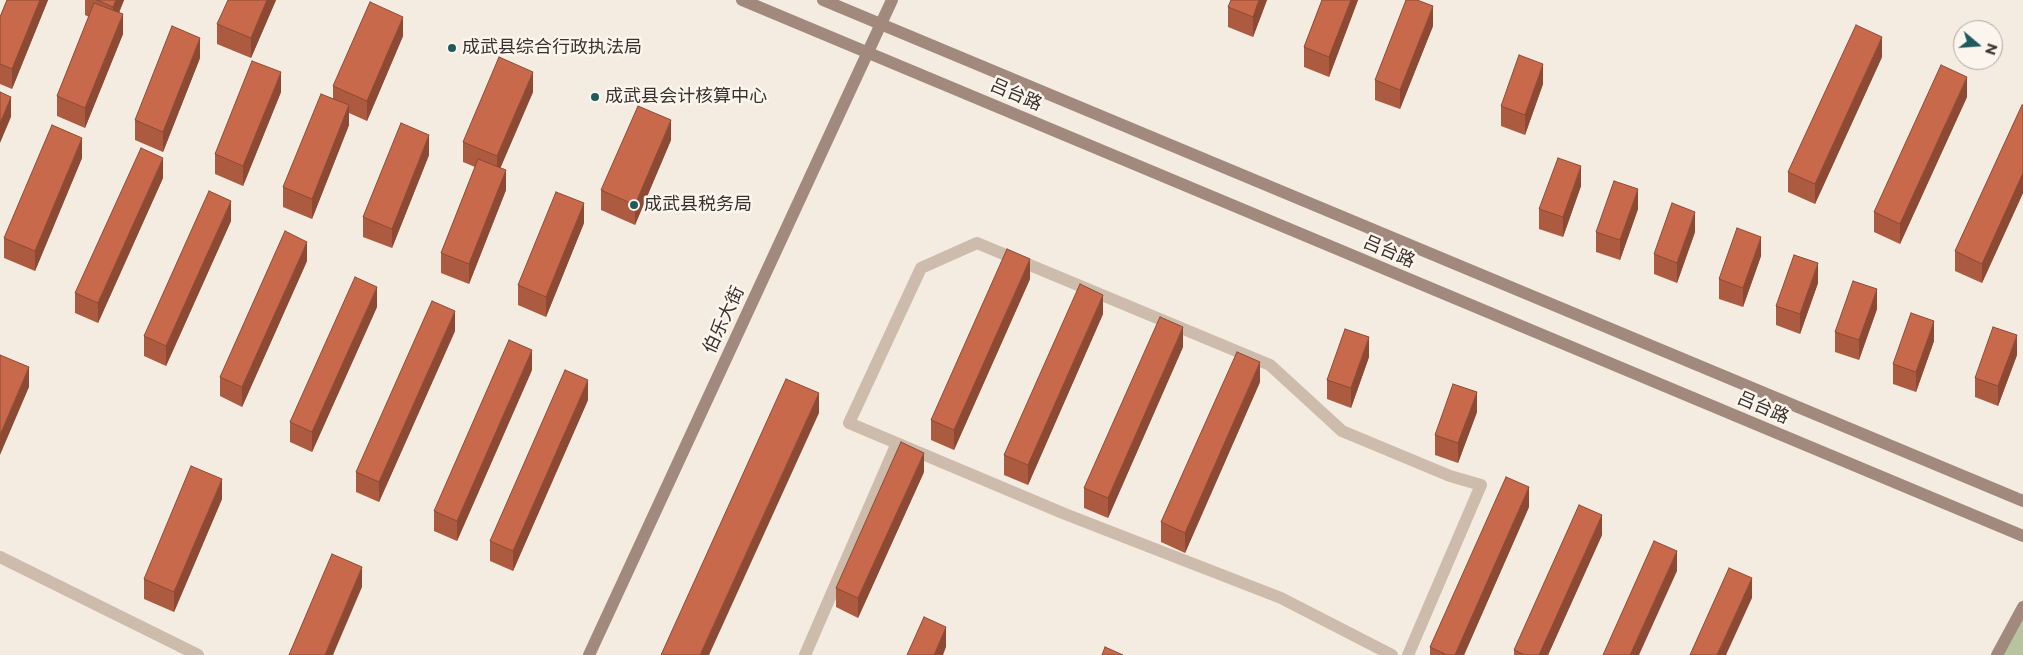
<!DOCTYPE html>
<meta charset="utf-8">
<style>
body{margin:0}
#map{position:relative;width:2023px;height:655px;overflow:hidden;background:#f4ebe1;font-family:Montserrat,sans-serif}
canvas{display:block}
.north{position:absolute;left:1953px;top:20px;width:50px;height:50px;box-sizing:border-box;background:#fbf5ee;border:1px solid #aea6a0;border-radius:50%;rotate:108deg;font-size:14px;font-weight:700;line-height:20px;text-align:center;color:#3b302b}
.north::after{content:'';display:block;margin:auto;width:18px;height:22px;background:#1f5a5e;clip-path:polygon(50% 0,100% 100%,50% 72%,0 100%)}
</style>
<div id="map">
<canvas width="2023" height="655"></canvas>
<div class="north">N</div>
</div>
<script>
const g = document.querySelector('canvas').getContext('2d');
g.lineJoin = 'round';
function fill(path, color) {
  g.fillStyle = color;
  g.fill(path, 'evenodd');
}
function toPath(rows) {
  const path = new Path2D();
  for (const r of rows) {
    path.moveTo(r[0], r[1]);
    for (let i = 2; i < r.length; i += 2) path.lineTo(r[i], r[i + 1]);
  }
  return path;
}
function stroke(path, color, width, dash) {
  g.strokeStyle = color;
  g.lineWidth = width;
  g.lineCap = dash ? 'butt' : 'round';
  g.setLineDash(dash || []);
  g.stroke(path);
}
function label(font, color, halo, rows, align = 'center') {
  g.font = font + ' Montserrat,"Noto Sans SC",sans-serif';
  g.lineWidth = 5;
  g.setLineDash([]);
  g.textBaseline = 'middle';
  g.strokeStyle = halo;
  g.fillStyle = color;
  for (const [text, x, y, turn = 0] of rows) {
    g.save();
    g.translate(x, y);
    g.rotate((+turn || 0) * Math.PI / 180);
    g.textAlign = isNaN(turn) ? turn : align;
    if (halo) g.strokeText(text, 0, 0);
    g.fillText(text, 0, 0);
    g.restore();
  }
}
fill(toPath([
 [2023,607,2023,655,1997,655]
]), '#b8c4a0');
stroke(toPath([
 [0,557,198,655],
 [805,655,897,443],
 [1392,655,1281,598,1065,514,849,423,921,268,977,243,1270,365,1342,431,1450,476,1481,485,1408,655]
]), '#cdbbac', 12);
stroke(toPath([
 [742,0,2023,536],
 [823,0,2023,501],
 [589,655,892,0],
 [1997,655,2023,607]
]), '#a18a7d', 12);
fill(toPath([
 [7,0,48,0,12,89,0,84,0,17],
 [85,0,124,0,119,13,123,34,85,128,57,116,57,96,89,17,85,15],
 [276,0,251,58,217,44,217,24],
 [1267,0,1253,37,1228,27,1228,7],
 [1322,0,1358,0,1329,77,1304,67,1304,47],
 [1433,26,1400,109,1375,100,1375,80],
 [403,36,367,121,349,113,349,125,312,219,283,207,283,187,333,98,333,86],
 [1882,57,1815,204,1788,192,1788,172],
 [200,58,163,152,135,140,135,120],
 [1543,84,1525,135,1501,126,1501,106],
 [281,92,243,186,215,174,215,154],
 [533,92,500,168,506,190,469,284,441,273,441,253,475,167,463,162,463,142],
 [1967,97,1900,244,1874,232,1874,212],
 [2023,105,2023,193,1982,283,1955,271,1955,251],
 [671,140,635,225,601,210,601,190],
 [429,155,392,248,363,237,363,217],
 [82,158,35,271,4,258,4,238],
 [163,178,98,323,75,313,75,293],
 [1581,186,1563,237,1539,229,1539,209],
 [1638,209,1620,260,1596,252,1596,232],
 [231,221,166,366,144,356,144,336],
 [584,223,546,317,518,305,518,285],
 [1695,232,1677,283,1654,274,1654,254],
 [1761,256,1743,307,1719,299,1719,279],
 [307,261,242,407,220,396,220,377],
 [1030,279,954,450,931,440,931,420],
 [1818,283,1800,334,1776,325,1776,306],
 [377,307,312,452,290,442,290,422],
 [1877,309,1859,360,1835,352,1835,332],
 [1103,314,1028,485,1004,475,1004,455],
 [455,331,379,502,356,492,356,472],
 [1934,341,1916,392,1893,384,1893,364],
 [1183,347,1108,518,1084,508,1084,488],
 [2017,355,1998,406,1975,397,1975,378],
 [1369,357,1351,408,1327,399,1327,380],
 [532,370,457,541,434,531,434,511],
 [1260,382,1185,553,1161,542,1161,522],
 [588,400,513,571,490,561,490,541],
 [1477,412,1458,463,1435,455,1435,435],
 [924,472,858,618,836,607,836,588],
 [222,499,174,612,144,599,144,579],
 [1529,507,1464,655,1430,655,1430,647],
 [1602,535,1548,655,1514,655,1514,650]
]), '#ac5a40');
fill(toPath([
 [40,0,48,0,12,89,12,69],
 [116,0,124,0,113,27,113,7],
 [267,0,276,0,251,58,251,38],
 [1259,0,1267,0,1253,37,1253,17],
 [1351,0,1358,0,1329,77,1329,57],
 [1433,6,1433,26,1400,109,1400,90],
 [123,14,123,34,85,128,85,108],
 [403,17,403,36,367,121,367,101],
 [1882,37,1882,57,1815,204,1815,184],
 [200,38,200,58,163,152,163,132],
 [1543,64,1543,84,1525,135,1525,115],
 [281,72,281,92,243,186,243,166],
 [533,72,533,92,497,176,497,156],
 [1967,77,1967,97,1900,244,1900,224],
 [11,97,11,117,0,143,0,123],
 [349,105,349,125,312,219,312,199],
 [671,120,671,140,635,225,635,205],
 [429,135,429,155,392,248,392,229],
 [82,138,82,158,35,271,35,251],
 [163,158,163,178,98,323,98,303],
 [1581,166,1581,186,1563,237,1563,217],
 [506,170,506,190,469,284,469,264],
 [2023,173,2023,193,1982,283,1982,264],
 [1638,189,1638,209,1620,260,1620,240],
 [231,201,231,221,166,366,166,346],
 [584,203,584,223,546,317,546,297],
 [1695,212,1695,232,1677,283,1677,263],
 [1761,237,1761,256,1743,307,1743,288],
 [307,242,307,261,242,407,242,387],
 [1030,259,1030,279,954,450,954,430],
 [1818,263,1818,283,1800,334,1800,314],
 [377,287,377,307,312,452,312,432],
 [1877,289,1877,309,1859,360,1859,340],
 [1103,295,1103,314,1028,485,1028,465],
 [455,311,455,331,379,502,379,482],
 [1934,321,1934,341,1916,392,1916,372],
 [1183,327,1183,347,1108,518,1108,498],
 [2017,335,2017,355,1998,406,1998,386],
 [1369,337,1369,357,1351,408,1351,388],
 [532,350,532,370,457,541,457,521],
 [1260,362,1260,382,1185,553,1185,533],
 [29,367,29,387,0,455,0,435],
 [588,380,588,400,513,571,513,551],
 [1477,392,1477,412,1458,463,1458,443],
 [819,393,819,413,709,655,700,655],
 [924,453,924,472,858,618,858,598],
 [222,479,222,499,174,612,174,592],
 [1529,487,1529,507,1464,655,1455,655],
 [1602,515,1602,535,1548,655,1539,655],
 [1677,551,1677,571,1639,655,1630,655],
 [362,567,362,587,333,655,325,655],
 [1752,578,1752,598,1726,655,1717,655],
 [946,627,946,647,943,655,934,655]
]), '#8c4a34');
const building = toPath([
 [7,0,40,0,12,69,0,64,0,17,7,0],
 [97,0,116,0,113,7,97,0],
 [228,0,267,0,251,38,217,24,228,0],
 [1231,0,1259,0,1253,17,1228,7,1231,0],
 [1322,0,1351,0,1329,57,1304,47,1322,0],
 [1406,0,1417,0,1433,6,1400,90,1375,80,1406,0],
 [370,2,403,17,367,101,333,86,370,2],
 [94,3,123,14,85,108,57,96,94,3],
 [1856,25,1882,37,1815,184,1788,172,1856,25],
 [172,26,200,38,163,132,135,120,172,26],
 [1519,55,1543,64,1525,115,1501,106,1519,55],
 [499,57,533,72,497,156,463,142,499,57],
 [252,61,281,72,243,166,215,154,252,61],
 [1941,65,1967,77,1900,224,1874,212,1941,65],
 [0,92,11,97,0,123,0,92],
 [321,94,349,105,312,199,283,187,321,94],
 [2022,105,2023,105,2023,173,1982,264,1955,251,2022,105],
 [638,106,671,120,635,205,601,190,638,106],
 [401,123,429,135,392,229,363,217,401,123],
 [52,125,82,138,35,251,4,238,52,125],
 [141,148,163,158,98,303,75,293,141,148],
 [1558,158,1581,166,1563,217,1539,209,1558,158],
 [478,159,506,170,469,264,441,253,478,159],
 [1614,181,1638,189,1620,240,1596,232,1614,181],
 [209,191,231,201,166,346,144,336,209,191],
 [556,192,584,203,546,297,518,285,556,192],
 [1672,203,1695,212,1677,263,1654,254,1672,203],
 [1737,228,1761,237,1743,288,1719,279,1737,228],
 [285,231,307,242,242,387,220,377,285,231],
 [1007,249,1030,259,954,430,931,420,1007,249],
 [1794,255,1818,263,1800,314,1776,306,1794,255],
 [355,277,377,287,312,432,290,422,355,277],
 [1853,281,1877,289,1859,340,1835,332,1853,281],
 [1080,284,1103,295,1028,465,1004,455,1080,284],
 [432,301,455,311,379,482,356,472,432,301],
 [1911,313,1934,321,1916,372,1893,364,1911,313],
 [1160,317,1183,327,1108,498,1084,488,1160,317],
 [1993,327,2017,335,1998,386,1975,378,1993,327],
 [1345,329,1369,337,1351,388,1327,380,1345,329],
 [509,340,532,350,457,521,434,511,509,340],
 [1237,352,1260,362,1185,533,1161,522,1237,352],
 [0,355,29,367,0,435,0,355],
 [565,370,588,380,513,551,490,541,565,370],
 [786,379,819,393,700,655,661,655,786,379],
 [1453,384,1477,392,1458,443,1435,435,1453,384],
 [901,442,924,453,858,598,836,588,901,442],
 [191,466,222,479,174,592,144,579,191,466],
 [1506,477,1529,487,1455,655,1447,655,1430,647,1506,477],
 [1579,505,1602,515,1539,655,1525,655,1514,650,1579,505],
 [1654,541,1677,551,1630,655,1603,655,1654,541],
 [332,554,362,567,325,655,289,655,332,554],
 [1729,568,1752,578,1717,655,1690,655,1729,568],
 [924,617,946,627,934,655,907,655,924,617],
 [1105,647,1123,655,1102,655,1105,647]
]);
fill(building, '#c8694b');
stroke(building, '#8c4a34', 1);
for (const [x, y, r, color] of [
 [452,48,5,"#1f5a5e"],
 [595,97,5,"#1f5a5e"],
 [634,205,5,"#1f5a5e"]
]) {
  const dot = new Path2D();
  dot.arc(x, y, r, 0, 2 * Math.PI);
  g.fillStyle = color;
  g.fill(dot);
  stroke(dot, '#fbf5ee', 2);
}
label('18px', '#3b302b', '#fbf5ee', [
 ["成武县综合行政执法局",462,48],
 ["成武县会计核算中心",605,97],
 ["成武县税务局",644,205]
], 'left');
label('18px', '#3b302b', '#fbf5ee', [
 ["吕台路",1016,95,23],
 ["吕台路",1389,252,23],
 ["伯乐大街",724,320,-65],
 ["吕台路",1763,408,23]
]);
</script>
